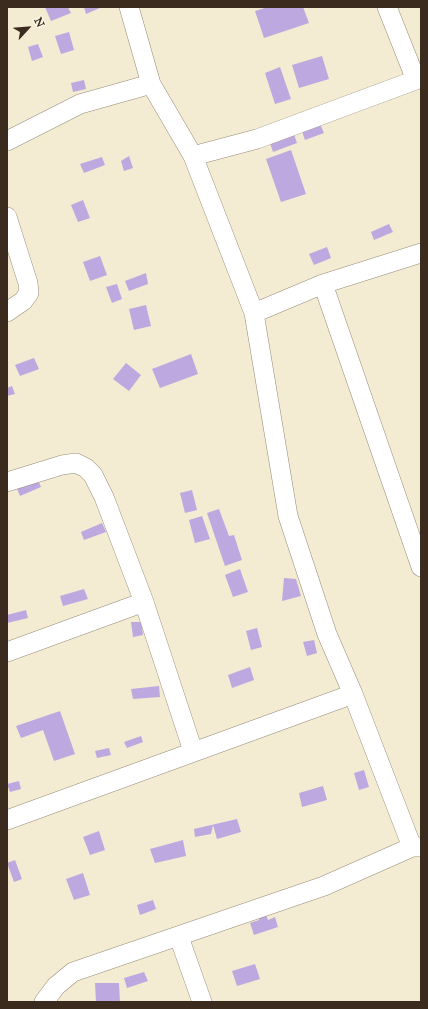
<!DOCTYPE html>
<style>
body{margin:0}
#map{position:relative;width:428px;height:1009px;overflow:hidden;background:#f3ecd3;font-family:"IM FELL Great Primer",serif}
canvas{display:block}
.frame{position:absolute;inset:0;border:8px solid #3b2a1e;pointer-events:none}
.north{position:absolute;left:8px;top:8px;width:40px;height:40px;-webkit-text-stroke:3px #fcf5e5;paint-order:stroke;rotate:64deg;font-size:11px;font-weight:700;line-height:16px;text-align:center;color:#3b2a1e}
.north::after{content:'';display:block;margin:auto;width:14px;height:18px;background:#3b2a1e;clip-path:polygon(50% 0,100% 100%,50% 72%,0 100%)}
</style>
<div id="map">
<canvas width="428" height="1009"></canvas>
<div class="frame"></div>
<div class="north">N</div>
</div>
<script>
const g = document.querySelector('canvas').getContext('2d');
g.lineJoin = 'round';
function fill(path, color) {
  g.fillStyle = color;
  g.fill(path, 'evenodd');
}
function toPath(rows) {
  const path = new Path2D();
  for (const r of rows) {
    path.moveTo(r[0], r[1]);
    for (let i = 2; i < r.length; i += 2) path.lineTo(r[i], r[i + 1]);
  }
  return path;
}
function stroke(path, color, width, dash) {
  g.strokeStyle = color;
  g.lineWidth = width;
  g.lineCap = dash ? 'butt' : 'round';
  g.setLineDash(dash || []);
  g.stroke(path);
}
fill(toPath([
 [45,7,68,7,71,13,51,21],
 [84,7,102,7,86,14],
 [268,7,303,7,309,23,264,38,255,11],
 [69,32,74,50,61,54,55,36],
 [38,44,43,57,32,61,28,47],
 [322,56,329,79,299,88,292,65],
 [280,67,291,99,275,104,265,73],
 [84,80,86,89,73,92,71,83],
 [320,124,324,133,305,140,302,131],
 [294,134,297,143,273,152,270,143],
 [291,150,306,194,281,202,266,159],
 [129,156,133,168,124,171,121,161],
 [102,157,105,165,84,173,80,164],
 [83,200,90,218,78,222,71,205],
 [389,224,393,232,374,240,371,232],
 [327,247,331,258,314,265,309,254],
 [100,256,107,275,90,281,83,262],
 [146,273,148,284,129,291,125,281],
 [117,284,122,299,112,303,106,287],
 [146,305,151,326,134,330,129,309],
 [191,354,198,374,160,388,152,369],
 [34,358,39,369,20,376,15,365],
 [126,363,141,375,129,391,113,379],
 [12,386,15,394,7,396,7,388],
 [37,478,41,487,20,496,16,486],
 [192,490,197,510,185,513,180,493],
 [219,509,229,536,234,535,242,560,225,566,207,513],
 [202,516,210,539,195,543,189,520],
 [102,523,106,532,84,540,81,532],
 [240,569,248,592,233,597,225,575],
 [284,578,296,579,301,596,282,601],
 [84,589,88,599,63,606,60,596],
 [26,610,28,618,7,623,7,615],
 [131,622,141,622,143,635,133,637],
 [257,628,262,647,251,650,246,631],
 [314,640,317,653,307,656,303,642],
 [250,667,254,680,232,688,228,675],
 [159,686,160,697,133,699,131,689],
 [60,711,75,754,54,761,43,730,21,738,16,726],
 [141,736,143,742,127,748,124,742],
 [109,748,111,755,97,758,95,751],
 [364,770,369,787,359,790,354,773],
 [19,781,21,789,10,792,7,784],
 [323,786,327,800,302,807,299,793],
 [237,819,241,832,217,839,213,825,211,834,195,837,194,829],
 [99,831,105,850,90,855,83,837],
 [183,840,186,856,155,863,150,849],
 [15,860,22,879,14,882,7,863],
 [83,873,90,895,74,900,66,879],
 [153,900,156,909,140,915,137,905],
 [265,912,268,920,275,917,278,927,254,935,250,923,259,920,257,915],
 [255,964,260,979,237,986,232,971],
 [144,972,148,981,127,988,124,978],
 [95,983,119,983,120,1002,96,1002]
]), '#bda8e0');
const minor = toPath([
 [129,7,151,84,193,156,254,313,288,516,327,634,353,694,412,847],
 [387,7,416,80],
 [7,141,80,104,151,84],
 [193,156,257,139,421,78],
 [7,217,28,283,29,293,23,301,7,312],
 [323,284,421,567],
 [254,313,323,284,421,253],
 [7,482,62,465,76,463,86,468,93,475,104,497,144,602,193,751],
 [7,652,144,602],
 [7,820,353,694],
 [179,937,202,1002],
 [44,1002,56,986,73,972,324,886,412,847,421,847]
]);
stroke(minor, '#978b78', 20);
stroke(minor, '#fff', 19);
</script>
